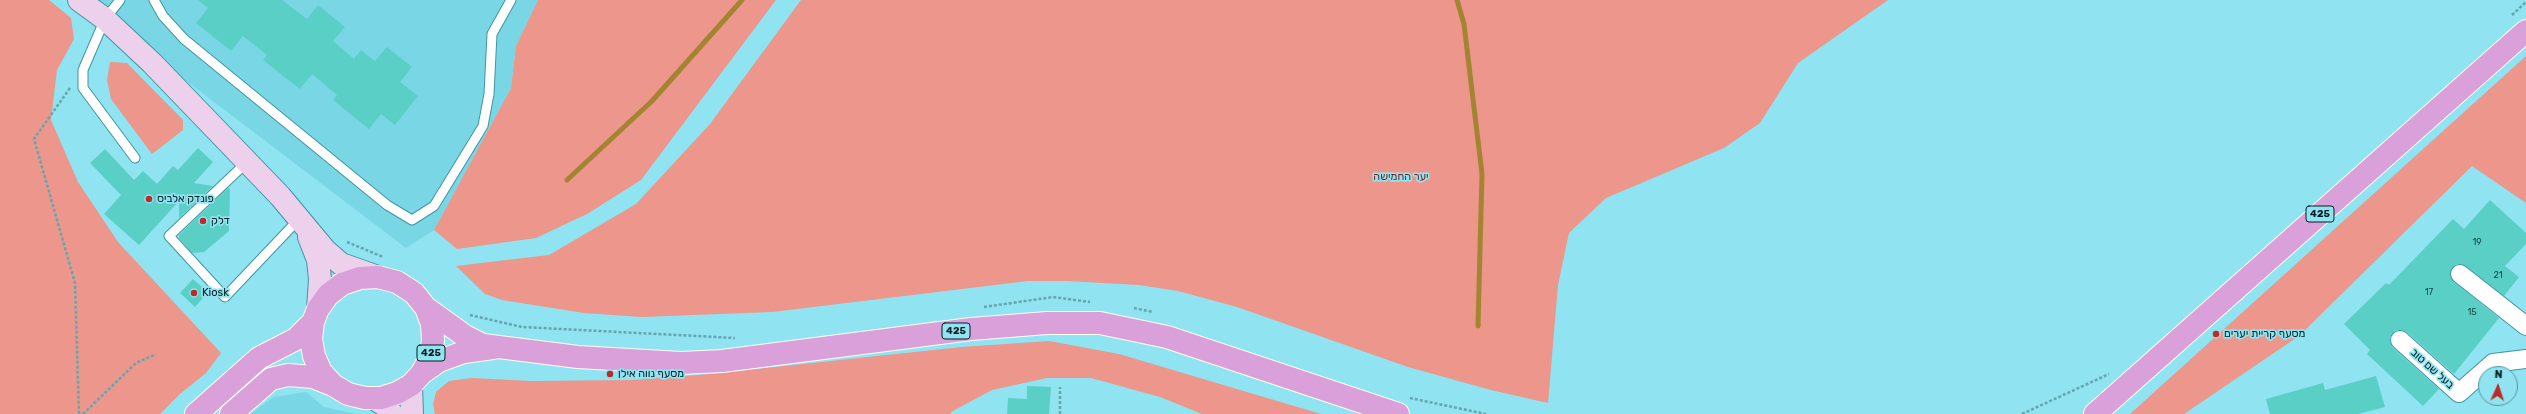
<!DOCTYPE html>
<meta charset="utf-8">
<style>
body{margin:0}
#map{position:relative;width:2526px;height:414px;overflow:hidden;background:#90e3f0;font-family:Rubik,sans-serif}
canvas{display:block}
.north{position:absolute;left:2478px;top:366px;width:40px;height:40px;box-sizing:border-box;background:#90e3f0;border:1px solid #58949e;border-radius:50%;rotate:3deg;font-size:11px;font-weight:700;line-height:16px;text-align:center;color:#031e22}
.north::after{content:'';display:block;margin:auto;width:14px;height:18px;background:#ba2c25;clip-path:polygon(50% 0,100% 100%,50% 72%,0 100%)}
</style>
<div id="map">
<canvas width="2526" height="414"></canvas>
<div class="north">N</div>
</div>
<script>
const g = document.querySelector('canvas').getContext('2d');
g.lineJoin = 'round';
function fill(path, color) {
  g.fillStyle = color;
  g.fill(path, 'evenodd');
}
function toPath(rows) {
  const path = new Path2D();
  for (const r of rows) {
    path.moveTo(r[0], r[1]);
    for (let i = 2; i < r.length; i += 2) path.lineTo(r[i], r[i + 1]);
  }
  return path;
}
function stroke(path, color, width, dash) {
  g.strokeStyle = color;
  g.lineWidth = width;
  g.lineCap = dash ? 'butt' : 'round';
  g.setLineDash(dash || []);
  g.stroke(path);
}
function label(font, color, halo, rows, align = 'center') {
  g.font = font + ' Rubik,Heebo,sans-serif';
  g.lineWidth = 3.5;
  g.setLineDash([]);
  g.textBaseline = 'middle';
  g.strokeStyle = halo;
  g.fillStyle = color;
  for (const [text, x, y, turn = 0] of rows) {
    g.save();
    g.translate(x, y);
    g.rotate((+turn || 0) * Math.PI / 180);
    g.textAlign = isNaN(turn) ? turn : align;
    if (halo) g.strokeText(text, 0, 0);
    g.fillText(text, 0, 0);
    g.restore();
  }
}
fill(toPath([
 [80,0,538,0,516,46,511,88,434,230,406,248],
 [306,392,324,407,356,414,250,414,274,397]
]), '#79d7e5');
fill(toPath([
 [0,0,49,0,71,18,74,39,57,70,51,120,78,182,118,242,221,353,206,373,180,394,160,414,0,414],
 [538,0,776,0,641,180,587,214,536,238,457,249,434,230,511,88,516,46],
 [801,0,1888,0,1798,63,1760,123,1724,148,1606,198,1569,233,1558,285,1548,403,1491,390,1408,367,1237,307,1178,291,1139,285,1067,281,1028,281,772,312,642,317,584,313,502,300,485,294,456,266,549,255,636,204,710,124],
 [2526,56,2526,203,2472,166,2299,336,2184,414,2130,414],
 [110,62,127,63,183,120,183,130,152,154,111,99,107,80],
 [1049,341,1119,354,1321,414,1202,414,1160,397,1091,378,1047,378,992,390,951,412,951,414,435,414,433,404,436,392,449,381,472,378,531,381,632,380,710,374,961,347]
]), '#ed968b');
stroke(toPath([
 [1457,0,1464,24,1482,174,1478,326],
 [567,180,652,101,742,0]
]), '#a38431', 5);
fill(toPath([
 [198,0,282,0,307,19,318,5,345,27,333,41,354,59,361,50,375,61,387,47,412,67,400,82,418,96,395,125,381,114,369,129,333,100,337,95,312,74,300,89,263,60,267,55,243,36,231,51,196,23,208,8],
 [198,148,213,162,194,183,213,186,179,218,179,201,139,245,104,214,121,195,90,163,105,149,134,180,143,171,157,184,173,166,178,170],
 [228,188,230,189,229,231,204,252,192,253,179,238,179,235],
 [2490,200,2526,233,2526,244,2505,266,2519,277,2504,296,2462,264,2456,264,2450,273,2454,282,2499,318,2454,374,2407,332,2396,330,2390,337,2393,348,2439,389,2423,406,2367,354,2370,350,2344,324,2386,283,2389,285,2453,219,2464,229],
 [193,279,208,292,195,307,180,293],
 [2376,376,2385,407,2358,414,2270,414,2266,399,2323,383,2325,390],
 [1027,386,1051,387,1049,414,1007,414,1008,398,1027,399]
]), '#5acfc6');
const lane = toPath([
 [120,0,105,19,83,70,83,88,135,158],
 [154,0,163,16,184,39,387,205,412,220,434,206,483,126,489,94,492,34,511,0],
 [247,162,169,236,225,297,299,219]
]);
const street = toPath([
 [2460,274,2526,326],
 [2400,340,2459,393,2493,363,2526,359]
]);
const secondary = toPath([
 [79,0,105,19,152,63,280,196,325,250,341,264,378,277],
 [309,237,318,260,320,279,318,309],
 [411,385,412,414],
 [373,398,386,406,392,414]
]);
const primary = toPath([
 [426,308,465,336,483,345,578,357,681,363,722,361,971,329,1047,323,1100,323,1167,337,1398,414],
 [422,373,439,361,464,352,493,348],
 [196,414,259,358,296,339,313,322,318,309,328,295,342,284,360,278,378,277,397,282,414,293,426,308,432,324,433,341,430,358,422,373,411,385,397,393,381,398,365,398,348,394,333,385,321,372,314,356,311,339,313,322],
 [231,414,271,379,288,375,313,377,333,385],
 [2095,414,2526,31]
]);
stroke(lane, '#4095a1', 11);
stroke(street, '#4095a1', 20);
stroke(secondary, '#4095a1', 24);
stroke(primary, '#fff', 24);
stroke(toPath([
 [2512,15,2526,2],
 [70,88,34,139,75,283,79,414],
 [347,242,383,257],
 [984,307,1053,297,1090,302],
 [1134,308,1153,312],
 [470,315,522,327,735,338],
 [1410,398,1486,414],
 [83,414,136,363,156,354],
 [1060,414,1060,387],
 [2022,414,2109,374]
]), '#64a6b0', 2.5, [3, 2]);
stroke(lane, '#fff', 9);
stroke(street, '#fff', 18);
stroke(secondary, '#ecd0ec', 22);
stroke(primary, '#d9a0d9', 22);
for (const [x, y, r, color] of [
 [149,199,4,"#ba2c25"],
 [203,221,4,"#ba2c25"],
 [194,293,4,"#ba2c25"],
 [2216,334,4,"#ba2c25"],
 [610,374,4,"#ba2c25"]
]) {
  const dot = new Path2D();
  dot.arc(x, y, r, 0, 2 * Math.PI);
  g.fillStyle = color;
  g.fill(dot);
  stroke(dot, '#90e3f0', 1.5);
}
label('9px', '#194a4b', null, [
 ["19",2477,242],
 ["21",2498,275],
 ["17",2429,292],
 ["15",2472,312]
]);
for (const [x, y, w] of [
 [2320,214,28],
 [956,331,28],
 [431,353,28]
]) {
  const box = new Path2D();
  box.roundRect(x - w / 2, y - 8, w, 16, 3);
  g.fillStyle = '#90e3f0';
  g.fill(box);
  stroke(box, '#031e22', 1);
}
label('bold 10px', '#031e22', null, [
 ["425",2320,214],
 ["425",956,331],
 ["425",431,353]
]);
label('11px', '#7e1915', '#90e3f0', [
 ["יער החמישה",1401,177]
]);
label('11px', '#031e22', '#90e3f0', [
 ["פונדק אלביס",157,199],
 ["דלק",211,221],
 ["Kiosk",202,293],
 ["מסעף קריית יערים",2224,334],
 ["מסעף נווה אילן",618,374]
], 'left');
label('11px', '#031e22', '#90e3f0', [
 ["בעל שם טוב",2432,369,42]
]);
</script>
